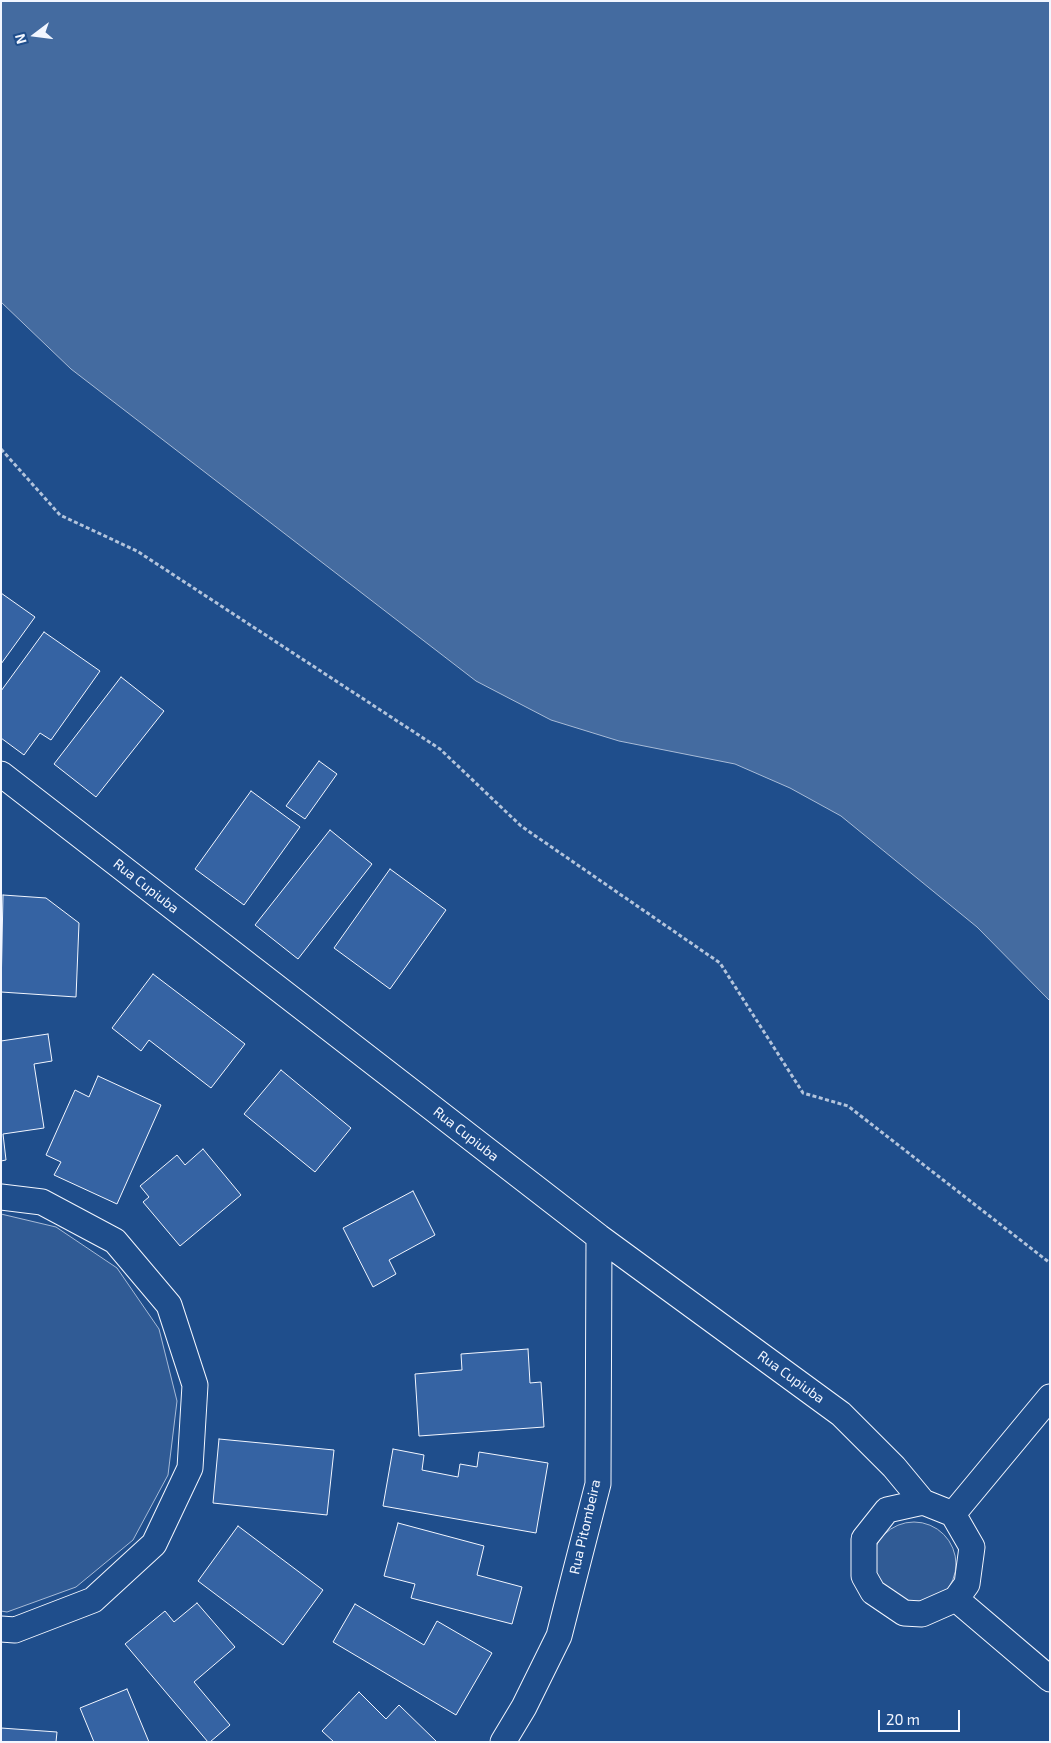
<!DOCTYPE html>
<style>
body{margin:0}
#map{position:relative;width:1051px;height:1743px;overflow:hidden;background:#1f4e8c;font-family:"Exo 2",sans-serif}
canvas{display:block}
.frame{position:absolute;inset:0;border:2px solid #f2f6ff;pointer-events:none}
.north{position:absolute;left:10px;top:10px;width:50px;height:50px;-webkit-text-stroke:4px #1f4e8c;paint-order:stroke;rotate:255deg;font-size:14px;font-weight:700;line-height:20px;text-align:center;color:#f2f6ff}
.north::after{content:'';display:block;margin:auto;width:18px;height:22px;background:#f2f6ff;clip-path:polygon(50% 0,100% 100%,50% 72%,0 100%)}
.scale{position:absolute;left:878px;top:1710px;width:82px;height:22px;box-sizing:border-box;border:2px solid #f2f6ff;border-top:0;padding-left:6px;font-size:15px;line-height:18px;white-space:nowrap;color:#f2f6ff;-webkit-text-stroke:4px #1f4e8c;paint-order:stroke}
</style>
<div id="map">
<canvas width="1051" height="1743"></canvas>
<div class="frame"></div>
<div class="north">N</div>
<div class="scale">20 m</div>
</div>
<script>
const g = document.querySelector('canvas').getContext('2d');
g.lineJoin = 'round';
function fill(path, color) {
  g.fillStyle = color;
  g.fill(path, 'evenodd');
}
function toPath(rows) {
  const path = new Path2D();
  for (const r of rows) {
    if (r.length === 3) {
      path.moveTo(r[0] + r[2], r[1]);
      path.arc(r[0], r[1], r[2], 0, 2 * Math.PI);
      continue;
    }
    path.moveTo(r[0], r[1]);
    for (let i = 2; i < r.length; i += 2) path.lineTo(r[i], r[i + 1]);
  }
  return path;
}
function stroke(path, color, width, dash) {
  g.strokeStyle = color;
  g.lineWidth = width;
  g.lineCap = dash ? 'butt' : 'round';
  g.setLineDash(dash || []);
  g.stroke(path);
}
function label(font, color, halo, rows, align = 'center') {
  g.font = font + ' "Exo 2",sans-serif';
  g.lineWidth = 4;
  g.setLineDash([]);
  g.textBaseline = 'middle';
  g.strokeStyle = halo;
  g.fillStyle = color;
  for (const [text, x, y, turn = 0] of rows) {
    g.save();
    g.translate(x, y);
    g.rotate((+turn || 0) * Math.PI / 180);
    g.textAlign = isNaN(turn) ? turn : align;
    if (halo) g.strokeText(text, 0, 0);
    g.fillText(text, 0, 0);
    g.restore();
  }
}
const built = toPath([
 [1,1214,56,1227,117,1268,159,1329,177,1401,168,1475,133,1540,76,1587,7,1612,1,1611,1,1214],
 [914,1564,42]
]);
fill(built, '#305b95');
stroke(built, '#a8bbd7', 1);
const water = toPath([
 [1,1,1050,1,1050,1001,977,927,841,816,790,788,735,764,619,741,551,720,476,681,71,369,1,302,1,1]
]);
fill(water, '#446ba0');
stroke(water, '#a8bbd7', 1);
const building = toPath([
 [1,593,35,617,1,664,1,593],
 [44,632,100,671,51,740,40,733,24,755,1,738,1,691,44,632],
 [121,677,164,711,96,797,54,764,121,677],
 [319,761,337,774,305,819,286,806,319,761],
 [251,791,300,827,244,905,195,869,251,791],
 [330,830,372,864,298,959,255,925,330,830],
 [390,869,446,910,390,989,334,948,390,869],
 [3,895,46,898,79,923,76,997,1,992,3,895],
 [153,974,245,1044,211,1088,149,1040,141,1051,112,1028,153,974],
 [48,1034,52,1061,34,1064,44,1128,3,1134,6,1160,1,1161,1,1041,48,1034],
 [281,1070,351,1128,315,1172,244,1114,281,1070],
 [98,1076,161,1105,117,1204,54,1175,61,1162,46,1155,75,1090,89,1097,98,1076],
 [203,1149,241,1195,180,1246,143,1202,149,1197,140,1186,177,1155,185,1165,203,1149],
 [413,1191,435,1235,389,1260,396,1274,373,1287,343,1228,413,1191],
 [528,1349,530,1383,541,1382,544,1427,419,1436,415,1374,462,1370,461,1354,528,1349],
 [219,1439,334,1450,327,1515,213,1503,219,1439],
 [393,1449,424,1455,422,1470,458,1477,460,1464,477,1467,479,1452,548,1463,536,1533,383,1506,393,1449],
 [398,1523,484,1546,477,1575,522,1587,512,1624,411,1598,415,1584,384,1576,398,1523],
 [238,1526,323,1590,283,1645,198,1581,238,1526],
 [197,1603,235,1647,194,1682,230,1725,210,1742,208,1742,125,1644,165,1611,174,1622,197,1603],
 [355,1604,424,1645,437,1621,492,1653,456,1715,333,1642,355,1604],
 [127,1689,149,1742,94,1742,80,1708,127,1689],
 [359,1692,386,1719,399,1705,437,1742,334,1742,322,1731,359,1692],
 [1,1728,57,1732,56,1742,1,1742,1,1728]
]);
fill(building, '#3563a3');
stroke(building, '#f2f6ff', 1);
const minor = toPath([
 [1,774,599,1237,841,1414,894,1467,923,1502],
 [1,1197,42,1202,115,1241,169,1305,195,1385,190,1468,154,1544,93,1600,15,1630,1,1629],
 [923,1502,953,1514,972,1547,967,1584,956,1599,922,1614,904,1613,873,1592,864,1576,864,1539,887,1510,923,1502],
 [953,1514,1050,1397],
 [956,1599,1050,1679],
 [503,1742,524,1707,559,1636,598,1484,599,1237]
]);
stroke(minor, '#f2f6ff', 27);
stroke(toPath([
 [1,449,60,515,137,551,440,749,521,826,720,963,803,1093,848,1106,1050,1263]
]), '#b3c4dc', 3, [4, 2.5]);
stroke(minor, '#1f4e8c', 25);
label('14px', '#f2f6ff', '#1f4e8c', [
 ["Rua Cupiuba",146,886,38],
 ["Rua Cupiuba",466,1134,38],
 ["Rua Cupiuba",791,1377,36],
 ["Rua Pitombeira",585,1527,-77]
]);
</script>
